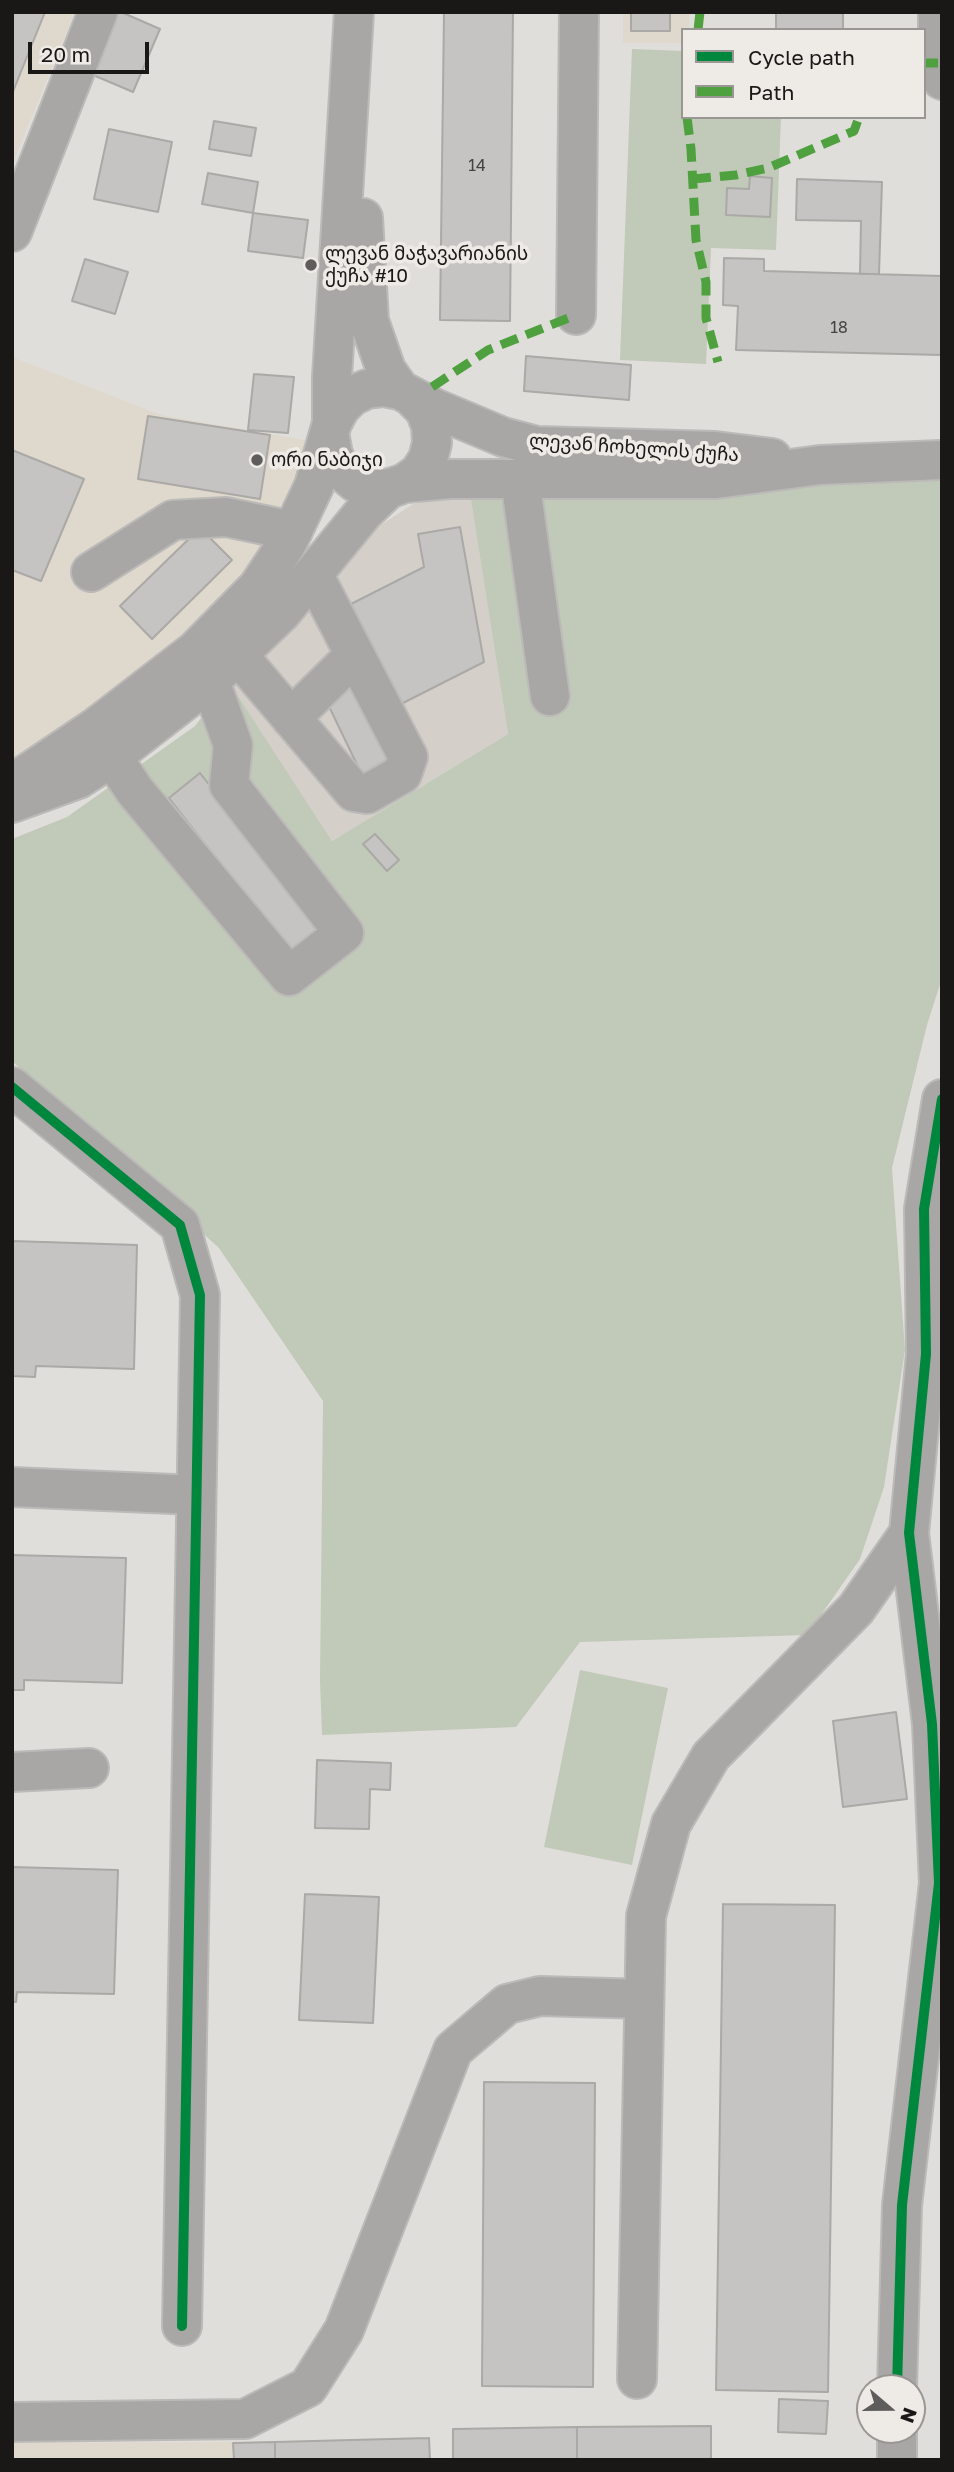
<!DOCTYPE html>
<meta charset="utf-8">
<style>
body{margin:0}
#map{position:relative;width:954px;height:2472px;overflow:hidden;background:#e0dedb;font-family:"Golos Text",sans-serif}
canvas{display:block}
.frame{position:absolute;inset:0;border:14px solid #191816;pointer-events:none}
.legend{position:absolute;left:681px;top:28px;width:245px;height:91px;box-sizing:border-box;background:#eeebe7;border:2px solid #999793;margin:0;padding:9px 12px;list-style:none;font-size:21px;color:#191816}
.legend li{display:flex;align-items:center;gap:14px;height:35px}
.legend b{width:35px;border:2px solid #999793}
.north{position:absolute;left:856px;top:2374px;width:70px;height:70px;box-sizing:border-box;background:#eeebe7;border:2px solid #999793;border-radius:50%;rotate:110deg;font-size:19px;font-weight:700;line-height:28px;text-align:center;color:#191816}
.north::after{content:'';display:block;margin:auto;width:24px;height:32px;background:#5f5d5b;clip-path:polygon(50% 0,100% 100%,50% 72%,0 100%)}
.scale{position:absolute;left:28px;top:42px;width:121px;height:32px;box-sizing:border-box;border:4px solid #191816;border-top:0;padding-left:9px;font-size:21px;line-height:24px;white-space:nowrap;color:#191816;-webkit-text-stroke:5px #eeebe7;paint-order:stroke}
</style>
<div id="map">
<canvas width="954" height="2472"></canvas>
<div class="frame"></div>
<ul class="legend">
<li><b style="height:9px;background:#00873e"></b>Cycle path</li>
<li><b style="height:9px;background:#4fa140"></b>Path</li>
</ul>
<div class="north">N</div>
<div class="scale">20 m</div>
</div>
<script>
const g = document.querySelector('canvas').getContext('2d');
g.lineJoin = 'round';
function fill(path, color) {
  g.fillStyle = color;
  g.fill(path, 'evenodd');
}
function toPath(rows) {
  const path = new Path2D();
  for (const r of rows) {
    path.moveTo(r[0], r[1]);
    for (let i = 2; i < r.length; i += 2) path.lineTo(r[i], r[i + 1]);
  }
  return path;
}
function stroke(path, color, width, dash) {
  g.strokeStyle = color;
  g.lineWidth = width;
  g.lineCap = dash ? 'butt' : 'round';
  g.setLineDash(dash || []);
  g.stroke(path);
}
function label(font, color, halo, rows, align = 'center') {
  g.font = font + ' "Golos Text","Noto Sans Georgian",sans-serif';
  g.lineWidth = 7;
  g.setLineDash([]);
  g.textBaseline = 'middle';
  g.strokeStyle = halo;
  g.fillStyle = color;
  for (const [text, x, y, turn = 0] of rows) {
    g.save();
    g.translate(x, y);
    g.rotate((+turn || 0) * Math.PI / 180);
    g.textAlign = isNaN(turn) ? turn : align;
    if (halo) g.strokeText(text, 0, 0);
    g.fillText(text, 0, 0);
    g.restore();
  }
}
fill(toPath([
 [470,494,508,734,332,841,229,682,367,534,413,504]
]), '#d5cfca');
fill(toPath([
 [12,12,75,12,12,165],
 [623,12,689,12,689,30,683,30,683,43,623,43],
 [12,357,161,415,310,441,259,572,89,725,12,759],
 [260,2442,264,2460,12,2460,12,2443]
]), '#dfd8cc');
fill(toPath([
 [632,49,683,51,683,117,781,117,776,250,711,248,706,364,620,360],
 [942,480,942,978,927,1025,892,1168,905,1350,884,1487,860,1559,807,1635,580,1642,516,1727,322,1735,320,1681,323,1401,219,1248,12,1061,12,839,67,817,195,726,229,682,332,841,508,734,470,494,674,484],
 [580,1670,668,1688,632,1865,544,1847]
]), '#c1c9b9');
const building = toPath([
 [12,12,45,12,12,94,12,12],
 [111,12,121,12,160,29,133,92,86,72,111,12],
 [444,12,513,12,510,321,440,320,444,12],
 [631,12,670,12,670,31,631,31,631,12],
 [776,12,843,12,843,30,776,30,776,12],
 [214,121,256,128,251,156,209,149,214,121],
 [109,129,172,142,158,212,94,199,109,129],
 [208,173,258,182,253,213,202,204,208,173],
 [750,176,772,178,770,217,726,215,727,188,749,189,750,176],
 [797,179,882,182,879,274,860,274,861,221,796,220,797,179],
 [253,213,308,220,303,258,248,251,253,213],
 [724,258,764,259,764,271,942,276,942,355,736,350,738,306,723,305,724,258],
 [85,259,128,272,115,314,72,301,85,259],
 [526,356,631,365,629,400,524,391,526,356],
 [254,374,294,377,288,433,248,430,254,374],
 [148,416,270,435,260,499,138,479,148,416],
 [12,450,84,479,41,581,12,570,12,450],
 [460,527,484,662,401,704,351,604,424,567,418,534,460,527],
 [200,528,232,560,152,639,120,606,200,528],
 [357,678,396,759,362,775,323,694,357,678],
 [200,773,324,932,293,957,169,798,200,773],
 [375,834,399,860,387,871,363,844,375,834],
 [12,1241,137,1245,134,1369,36,1366,35,1377,12,1376,12,1241],
 [12,1555,126,1558,122,1683,24,1680,24,1690,12,1690,12,1555],
 [896,1712,907,1799,843,1807,833,1721,896,1712],
 [317,1760,391,1763,390,1790,370,1789,369,1829,315,1828,317,1760],
 [12,1867,118,1870,114,1994,17,1992,16,2002,12,2002,12,1867],
 [305,1894,379,1897,373,2023,299,2020,305,1894],
 [723,1904,835,1905,828,2392,716,2390,723,1904],
 [484,2082,595,2083,593,2387,482,2386,484,2082],
 [779,2399,828,2401,826,2434,778,2432,779,2399],
 [711,2426,711,2460,577,2460,577,2427,711,2426],
 [577,2427,577,2460,453,2460,453,2429,577,2427],
 [429,2438,430,2460,275,2460,275,2442,429,2438],
 [275,2442,275,2460,234,2460,233,2443,275,2442]
]);
fill(building, '#c5c4c2');
stroke(building, '#aaa9a6', 2);
const minor = toPath([
 [938,12,938,63,942,80],
 [363,218,369,321,386,370,400,390,434,408,503,437,537,446,715,451,772,458],
 [12,232,98,12],
 [576,315,579,12],
 [332,423,340,408,352,396,367,389,384,387,400,390],
 [330,438,333,455,342,471,355,482,371,488,388,489],
 [520,479,550,696],
 [405,483,419,473,428,459,432,443,431,426,425,410,413,398],
 [91,572,173,520,226,517,293,531],
 [237,654,354,792,367,794,402,774,408,757,313,574],
 [291,718,355,655],
 [112,757,135,791,289,976,344,933,229,785,233,745,210,681],
 [12,784,95,728,196,650,258,587,286,545,314,486,332,423,332,377,354,12],
 [12,803,78,779,112,757,210,681,282,612,364,512,388,489,405,483,450,479,716,479,820,465,942,460],
 [12,1087,180,1225,200,1295,182,2326],
 [12,1487,196,1495],
 [12,1772,89,1768],
 [637,2379,646,1916,671,1824,711,1756,856,1609,909,1533],
 [897,2388,902,2205,939,1883,932,1724,909,1533,926,1354,924,1209,942,1099],
 [12,2422,245,2419,308,2387,344,2330,453,2050,507,2004,540,1996,644,1999],
 [897,2430,897,2460]
]);
stroke(minor, '#bbbab8', 42);
stroke(minor, '#a9a7a5', 38);
stroke(toPath([
 [698,30,700,12],
 [924,63,938,63],
 [687,117,691,149,696,240,706,282,706,318,718,362],
 [693,179,736,175,768,168,854,131,859,117],
 [432,387,488,350,576,315]
]), '#4fa140', 9, [18, 9]);
stroke(toPath([
 [12,1087,180,1225,200,1295,182,2326],
 [897,2388,902,2205,939,1883,932,1724,909,1533,926,1354,924,1209,942,1099]
]), '#00873e', 10);
for (const [x, y, r, color] of [
 [311,265,7,"#5f5d5b"],
 [257,460,7,"#5f5d5b"]
]) {
  const dot = new Path2D();
  dot.arc(x, y, r, 0, 2 * Math.PI);
  g.fillStyle = color;
  g.fill(dot);
  stroke(dot, '#eeebe7', 2.5);
}
label('16px', '#444341', null, [
 ["14",477,166],
 ["18",839,328]
]);
label('19px', '#191816', '#eeebe7', [
 ["ლევან მაჭავარიანის",325,254],
 ["ქუჩა #10",325,276],
 ["ორი ნაბიჯი",271,460]
], 'left');
label('19px', '#191816', '#eeebe7', [
 ["ლევან ჩოხელის ქუჩა",634,448,4]
]);
</script>
